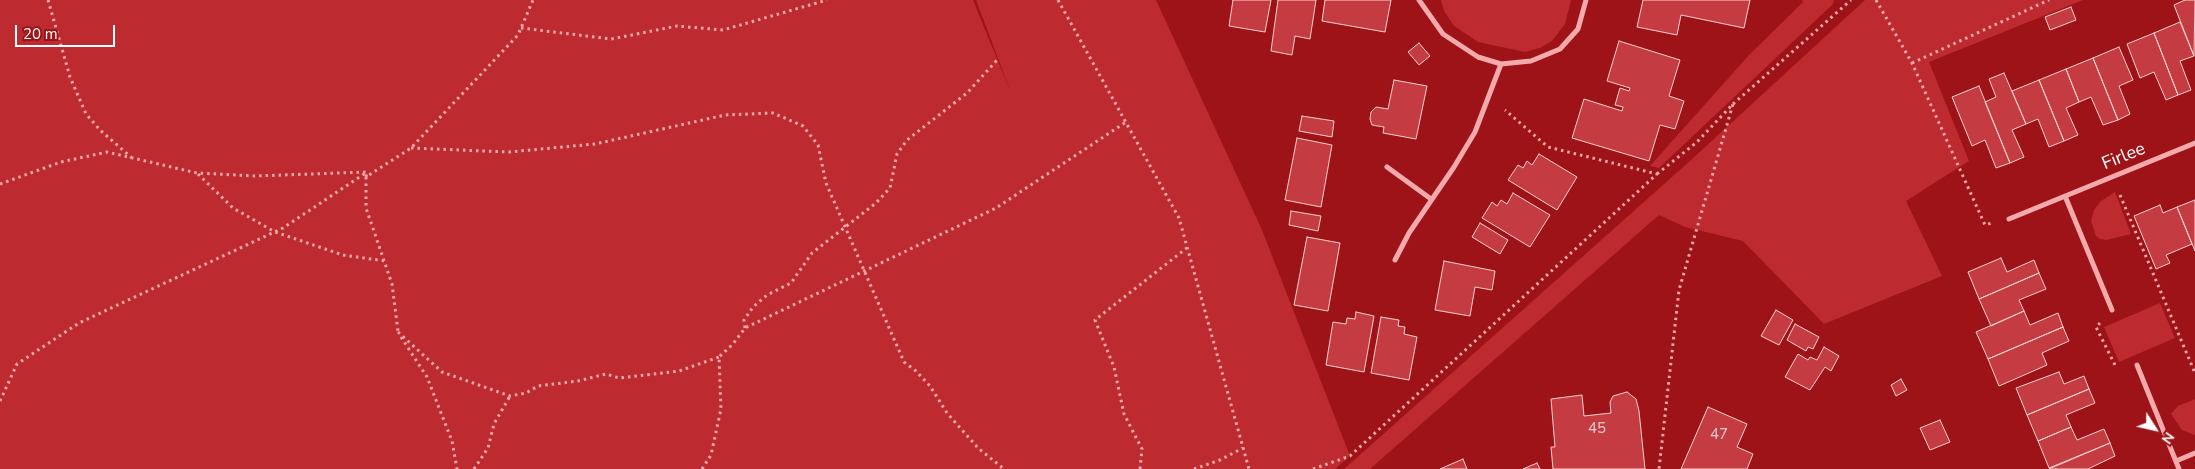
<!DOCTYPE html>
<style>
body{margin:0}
#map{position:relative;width:2195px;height:469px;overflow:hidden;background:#9d1317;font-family:"Nunito Sans",sans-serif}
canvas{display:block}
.north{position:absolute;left:2130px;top:404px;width:50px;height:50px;-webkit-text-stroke:4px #9d1317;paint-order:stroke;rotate:125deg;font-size:14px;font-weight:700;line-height:20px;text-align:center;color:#fff}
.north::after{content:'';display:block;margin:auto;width:18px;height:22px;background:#fff;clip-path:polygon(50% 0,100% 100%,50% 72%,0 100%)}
.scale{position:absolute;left:15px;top:25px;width:100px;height:22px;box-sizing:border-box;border:2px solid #fff;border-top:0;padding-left:6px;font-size:15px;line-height:18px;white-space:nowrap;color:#fff;-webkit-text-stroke:4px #9d1317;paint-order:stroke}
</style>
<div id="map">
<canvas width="2195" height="469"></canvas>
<div class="north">N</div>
<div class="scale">20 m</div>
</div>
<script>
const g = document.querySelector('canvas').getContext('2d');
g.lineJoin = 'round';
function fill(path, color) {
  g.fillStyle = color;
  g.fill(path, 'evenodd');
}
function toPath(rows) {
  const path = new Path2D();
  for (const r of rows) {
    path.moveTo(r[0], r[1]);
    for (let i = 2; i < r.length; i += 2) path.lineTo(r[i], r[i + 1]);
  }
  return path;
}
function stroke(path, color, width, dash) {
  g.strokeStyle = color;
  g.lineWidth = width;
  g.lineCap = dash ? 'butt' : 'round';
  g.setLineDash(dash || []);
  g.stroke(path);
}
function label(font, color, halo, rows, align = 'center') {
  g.font = font + ' "Nunito Sans",sans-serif';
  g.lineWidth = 4.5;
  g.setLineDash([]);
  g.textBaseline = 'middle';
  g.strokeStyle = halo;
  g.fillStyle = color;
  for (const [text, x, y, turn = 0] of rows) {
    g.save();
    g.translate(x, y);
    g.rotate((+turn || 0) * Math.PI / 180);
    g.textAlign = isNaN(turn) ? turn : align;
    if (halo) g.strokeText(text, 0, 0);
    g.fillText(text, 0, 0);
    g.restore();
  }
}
fill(toPath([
 [0,0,973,0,1011,93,976,0,1156,0,1262,230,1350,456,1335,469,0,469],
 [1441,0,1571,0,1565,24,1552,41,1540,48,1525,52,1478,42,1454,26,1444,11],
 [1802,0,1834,0,1833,4,1659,168,1650,166,1749,55,1803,2],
 [1865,0,2083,0,1929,62,1969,161,1906,201,1942,276,1824,324,1743,241,1685,227,1659,215,1370,469,1344,469,1691,160],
 [2115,192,2131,234,2106,240,2100,239,2096,236,2091,221,2094,210,2101,201],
 [2160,303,2175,338,2119,362,2104,327],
 [2195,399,2195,435,2194,435,2182,430,2171,414,2178,406]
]), '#bd2a2f');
const building = toPath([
 [1233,0,1271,0,1265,32,1229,26,1233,0],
 [1278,0,1316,0,1310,39,1295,36,1292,55,1271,51,1278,0],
 [1325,0,1391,0,1385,32,1322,21,1325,0],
 [1643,0,1750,0,1744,28,1681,15,1677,35,1637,27,1643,0],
 [2185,0,2195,0,2194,56,2174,5,2185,0],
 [2071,7,2076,20,2050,30,2045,17,2071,7],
 [2180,22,2194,56,2180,61,2191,90,2178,95,2154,33,2180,22],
 [2154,33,2178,95,2166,100,2154,72,2140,78,2127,44,2154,33],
 [1619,41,1680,60,1669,96,1684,101,1675,129,1660,125,1649,161,1572,138,1584,99,1622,111,1623,107,1615,105,1620,88,1629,91,1630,88,1607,81,1619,41],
 [1419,43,1430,56,1419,65,1408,52,1419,43],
 [2119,47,2133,80,2119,86,2130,114,2118,120,2093,58,2119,47],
 [2093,58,2118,120,2103,125,2091,97,2079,102,2066,69,2093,58],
 [2066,69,2079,102,2066,108,2078,135,2064,141,2039,80,2066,69],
 [2004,73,2026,124,2012,130,2024,157,2010,163,1985,102,1996,97,1989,79,2004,73],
 [1394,80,1427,86,1416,139,1383,133,1384,127,1372,125,1370,119,1371,112,1376,107,1388,109,1394,80],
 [2039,80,2064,141,2049,147,2038,119,2026,124,2012,91,2039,80],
 [1979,86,2010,163,1996,168,1985,140,1972,146,1952,97,1979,86],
 [1302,116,1334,121,1332,137,1299,131,1302,116],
 [1297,138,1332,145,1321,207,1285,200,1297,138],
 [1539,154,1577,177,1557,210,1508,180,1518,165,1523,168,1527,161,1532,165,1539,154],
 [1513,193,1550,215,1530,247,1482,218,1492,202,1497,206,1501,200,1507,204,1513,193],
 [2195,200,2195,251,2177,207,2195,200],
 [2160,205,2163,213,2177,207,2192,244,2166,255,2170,263,2156,269,2134,216,2160,205],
 [1291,211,1321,216,1318,231,1289,225,1291,211],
 [1480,223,1508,240,1500,254,1472,237,1480,223],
 [1307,237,1340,243,1328,311,1294,305,1307,237],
 [2001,258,2007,272,2034,260,2039,273,1979,299,1968,272,2001,258],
 [1444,261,1495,271,1492,290,1475,287,1470,316,1435,310,1444,261],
 [2039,273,2046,289,2019,300,2024,311,1991,326,1979,299,2039,273],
 [1776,310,1793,320,1779,345,1761,336,1776,310],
 [2024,311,2030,325,2058,313,2063,327,1988,359,1976,332,2024,311],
 [1356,312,1374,316,1364,372,1326,365,1333,322,1346,324,1347,318,1355,319,1356,312],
 [1381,317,1399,320,1398,326,1405,327,1404,334,1417,337,1409,380,1371,373,1381,317],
 [1795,324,1819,337,1813,349,1808,347,1806,351,1787,340,1795,324],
 [2063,327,2069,341,2042,353,2047,365,1999,386,1988,359,2063,327],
 [1824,347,1839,356,1831,371,1825,367,1810,390,1785,377,1798,354,1808,360,1810,357,1817,360,1824,347],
 [2059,372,2064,384,2084,376,2089,389,2027,415,2016,388,2059,372],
 [1901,379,1907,390,1896,396,1891,385,1901,379],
 [2089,389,2095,403,2066,415,2071,427,2038,441,2027,415,2089,389],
 [1627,392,1636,399,1639,411,1645,469,1553,469,1551,447,1555,447,1551,399,1582,395,1584,416,1611,413,1610,402,1613,396,1627,392],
 [1708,407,1747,424,1737,447,1753,454,1747,469,1681,469,1708,407],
 [1940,420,1950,442,1930,450,1920,428,1940,420],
 [2071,427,2077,440,2104,429,2110,443,2049,468,2038,441,2071,427],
 [2110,443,2115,456,2088,469,2049,469,2110,443],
 [1463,459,1467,469,1440,469,1463,459],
 [1537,463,1540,469,1523,469,1537,463]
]);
fill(building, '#c43c41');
stroke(building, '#fdd1d3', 1);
stroke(toPath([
 [48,0,70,77,86,114,100,130,132,158],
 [1058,0,1179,218,1249,469],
 [1876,0,1912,63,1985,225,1992,223],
 [521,28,611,39,677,26,723,30,827,0],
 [1912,63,2049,0],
 [1733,104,1851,0],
 [411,148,509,152,595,144,725,115,773,113,803,126,818,145,826,183,904,362,916,371,930,386,947,413,978,448,1004,469],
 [198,174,233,208,275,232,343,255,385,261],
 [1657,174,1697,142,1733,104,1679,290,1659,469],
 [366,177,366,208,392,284,398,331],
 [0,184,61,162,107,152,197,173,255,176,367,172,366,177,411,148,518,35,533,0],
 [2120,195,2195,373],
 [2100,323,2096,327,2115,365,2118,365],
 [745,328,744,320,753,307,767,295,791,283,812,253,876,203,890,188,897,154,907,140,967,93,998,59],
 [398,332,442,372,510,396,526,393,538,386,578,381,606,374,619,378,679,371,719,357],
 [401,337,427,377,452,441,457,469],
 [0,401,17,364,79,323,283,228,367,172],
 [474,469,488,448,494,424,510,396],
 [702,469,711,455,721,409,719,357,733,344,745,328,996,208,1126,122],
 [1140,469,1142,449,1124,414,1114,367,1095,320,1188,247],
 [1194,469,1220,460,1243,448],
 [1313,469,1350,456,1657,174,1548,147,1505,110]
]), '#f4a9ac', 3, [2.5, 4]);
stroke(toPath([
 [1419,0,1443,34,1478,57,1501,64,1531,61,1560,49,1578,29,1586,0],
 [1387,167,1431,199],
 [2065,196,2112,310],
 [2009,219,2195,143],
 [1395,260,1409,233,1454,167,1475,132,1501,64],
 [2137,365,2179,469],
 [2176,461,2195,453]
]), '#f4a9ac', 5);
label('15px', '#f0ced0', null, [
 ["45",1597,429],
 ["47",1719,435]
]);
label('18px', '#fff', '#9d1317', [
 ["Firlee",2124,157,-22]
]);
</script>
